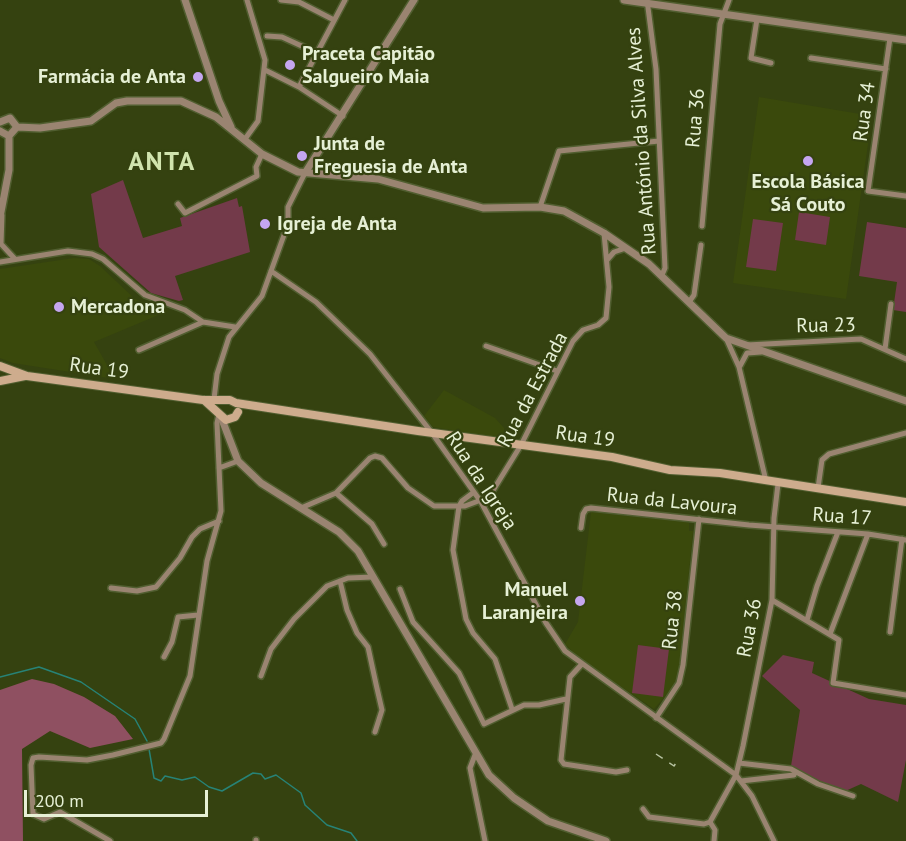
<!DOCTYPE html>
<meta charset="utf-8">
<style>
body{margin:0}
#map{position:relative;width:906px;height:841px;overflow:hidden;background:#354210;font-family:"PT Sans",sans-serif}
canvas{display:block}
.scale{position:absolute;left:24px;top:790px;width:184px;height:27px;box-sizing:border-box;border:3px solid #e6f0d5;border-top:0;padding-left:8px;font-size:18px;line-height:21px;white-space:nowrap;color:#e6f0d5;-webkit-text-stroke:4px #354210;paint-order:stroke}
</style>
<div id="map">
<canvas width="906" height="841"></canvas>
<div class="scale">200 m</div>
</div>
<script>
const g = document.querySelector('canvas').getContext('2d');
g.lineJoin = 'round';
function fill(path, color) {
  g.fillStyle = color;
  g.fill(path, 'evenodd');
}
function toPath(rows) {
  const path = new Path2D();
  for (const r of rows) {
    path.moveTo(r[0], r[1]);
    for (let i = 2; i < r.length; i += 2) path.lineTo(r[i], r[i + 1]);
  }
  return path;
}
function stroke(path, color, width, dash) {
  g.strokeStyle = color;
  g.lineWidth = width;
  g.lineCap = dash ? 'butt' : 'round';
  g.setLineDash(dash || []);
  g.stroke(path);
}
function label(font, color, halo, rows, align = 'center') {
  g.font = font + ' "PT Sans",sans-serif';
  g.lineWidth = 4.5;
  g.setLineDash([]);
  g.textBaseline = 'middle';
  g.strokeStyle = halo;
  g.fillStyle = color;
  for (const [text, x, y, turn = 0] of rows) {
    g.save();
    g.translate(x, y);
    g.rotate((+turn || 0) * Math.PI / 180);
    g.textAlign = isNaN(turn) ? turn : align;
    if (halo) g.strokeText(text, 0, 0);
    g.fillText(text, 0, 0);
    g.restore();
  }
}
fill(toPath([
 [759,97,872,116,846,299,733,283],
 [74,258,89,259,100,266,135,299,168,311,94,342,115,379,13,363,0,358,0,269],
 [444,390,495,418,504,428,506,439,433,427,424,416],
 [591,512,685,522,689,523,689,531,693,531,679,670,675,685,654,709,580,659,565,644,578,622]
]), '#3a490c');
fill(toPath([
 [123,180,143,238,182,226,180,218,237,198,239,207,242,206,250,252,175,276,183,300,179,301,151,293,99,247,91,194],
 [799,212,830,217,826,245,795,240],
 [753,219,783,223,776,271,746,267],
 [867,222,906,228,906,312,893,310,897,282,859,276],
 [638,645,669,649,663,697,632,693],
 [783,655,814,662,812,673,869,699,906,705,906,760,898,802,861,784,841,793,791,766,800,710,762,676]
]), '#733a4a');
fill(toPath([
 [32,679,54,684,84,697,115,716,133,739,90,748,50,731,22,749,23,841,0,841,0,690]
]), '#8f5061');
stroke(toPath([
 [0,677,39,667,81,682,135,719,147,741],
 [149,749,154,778,161,781,165,776,182,780,195,777,209,787,222,791,253,773,261,774,265,779,276,775,301,793,305,805,327,825,351,833,357,841]
]), '#278377', 1.5);
const minor = toPath([
 [281,0,299,2,334,20],
 [647,0,656,69,665,268,662,275],
 [757,19,751,58,771,63],
 [267,36,282,37,317,53],
 [890,38,868,191,906,196],
 [811,58,886,69],
 [265,70,299,87,343,116],
 [299,87,345,0],
 [245,139,258,121,265,60,247,0],
 [178,204,185,213,257,176,256,167,262,154],
 [540,207,559,151,659,141],
 [2,215,1,244,14,258],
 [702,226,720,24,729,0],
 [607,260,614,252,626,248],
 [0,262,68,251,92,254,103,259,145,295,185,310,203,322],
 [271,271,316,302,370,354,432,433,481,502,546,623,565,651,736,775,752,796,774,841],
 [689,302,694,295,701,245],
 [726,338,739,367,766,481],
 [747,345,861,339,906,359],
 [486,346,557,371],
 [885,349,891,304],
 [139,350,203,322,235,327],
 [740,366,747,353,761,352],
 [214,399,217,374,229,337,262,296,288,224,288,207,305,173],
 [219,468,238,461],
 [818,488,822,460,829,454,906,433],
 [336,493,372,524,384,544],
 [459,506,453,550,466,619,473,633,495,659,512,709],
 [459,506,462,501,474,492],
 [301,508,336,493,370,458,375,456,382,458,408,488,434,506,465,506,489,497,521,445,573,341,583,330,598,325,606,318,609,287,604,233],
 [581,528,583,514,586,509,591,508,749,525,868,534,906,540],
 [340,581,347,610,357,633,368,647,376,684,382,710,375,732],
 [111,588,137,591,156,587,180,558,192,537,200,529,219,521],
 [400,589,413,622,459,673,484,724,524,705,539,705,566,699],
 [772,600,839,640,833,683,906,695],
 [807,620,817,586,838,532],
 [890,632,902,539],
 [830,634,868,534],
 [164,657,172,642,178,617,198,615],
 [581,665,570,677,561,760,564,764,616,772,627,770],
 [261,676,271,649,294,619,327,586,348,578,373,577],
 [656,718,679,683,683,665,699,519],
 [475,755,470,768,485,841],
 [739,763,791,769,818,784,853,796],
 [741,781,794,775],
 [643,809,649,817,704,824,710,822],
 [710,822,736,775,743,746,772,600,774,518,778,484],
 [710,822,715,830,714,841],
 [256,840,256,841],
 [110,841,60,812,44,819,33,814,31,765,33,758,39,757,87,760,113,755,161,743,164,739,190,676,207,561,221,511,217,423,219,414]
]);
const tertiary = toPath([
 [185,0,219,101,231,127],
 [624,0,906,40],
 [0,122,10,118,17,127,9,136,0,131],
 [17,127,40,128,91,121,116,103,127,101,181,101,216,117,262,154,298,172,378,179,483,208,540,207,564,211,604,233,649,264,726,338,906,401],
 [305,173,414,0],
 [0,217,9,170,9,136],
 [221,417,238,461,261,483,339,532,358,551,489,775,514,798,548,821,606,841]
]);
const secondary = toPath([
 [0,366,27,376,203,400,230,400,236,403,418,431,612,457,670,470,720,473,906,502],
 [0,381,25,376],
 [204,400,226,420,235,417,238,412]
]);
stroke(minor, '#515e30', 8);
stroke(tertiary, '#515e30', 10);
stroke(secondary, '#515e30', 10);
stroke(minor, '#9a8471', 5);
stroke(tertiary, '#9a8471', 7);
stroke(secondary, '#ceac8d', 8);
stroke(toPath([
 [656,754,674,766,676,763]
]), '#b7c2a1', 1.5, [8, 8]);
for (const [x, y, r, color] of [
 [290,65,6,"#c5a6f0"],
 [198,77,6,"#c5a6f0"],
 [302,156,6,"#c5a6f0"],
 [808,161,6,"#c5a6f0"],
 [265,224,6,"#c5a6f0"],
 [59,307,6,"#c5a6f0"],
 [580,601,6,"#c5a6f0"]
]) {
  const dot = new Path2D();
  dot.arc(x, y, r, 0, 2 * Math.PI);
  g.fillStyle = color;
  g.fill(dot);
  stroke(dot, '#354210', 2);
}
label('bold 20px', '#e6f0d5', '#354210', [
 ["Praceta Capitão",302,54],
 ["Salgueiro Maia",302,77],
 ["Farmácia de Anta",186,77,"right"],
 ["Junta de",314,144],
 ["Freguesia de Anta",314,167],
 ["Escola Básica",808,182,"center"],
 ["Sá Couto",808,205,"center"],
 ["Igreja de Anta",277,224],
 ["Mercadona",71,307],
 ["Manuel",568,590,"right"],
 ["Laranjeira",568,613,"right"]
], 'left');
label('20px', '#e6f0d5', '#354210', [
 ["Rua 34",865,112,-82],
 ["Rua 36",696,118,-85],
 ["Rua António da Silva Alves",642,141,-94],
 ["Rua 23",826,326,-1],
 ["Rua 19",99,369,8],
 ["Rua da Estrada",533,390,-62],
 ["Rua 19",585,437,8],
 ["Rua da Igreja",481,481,57],
 ["Rua da Lavoura",672,502,6],
 ["Rua 17",842,517,4],
 ["Rua 38",673,620,-84],
 ["Rua 36",750,628,-79]
]);
g.letterSpacing = '1.5px';
label('bold 26px', '#d1e4ae', '#354210', [
 ["ANTA",162,163]
]);
g.letterSpacing = '0px';
</script>
